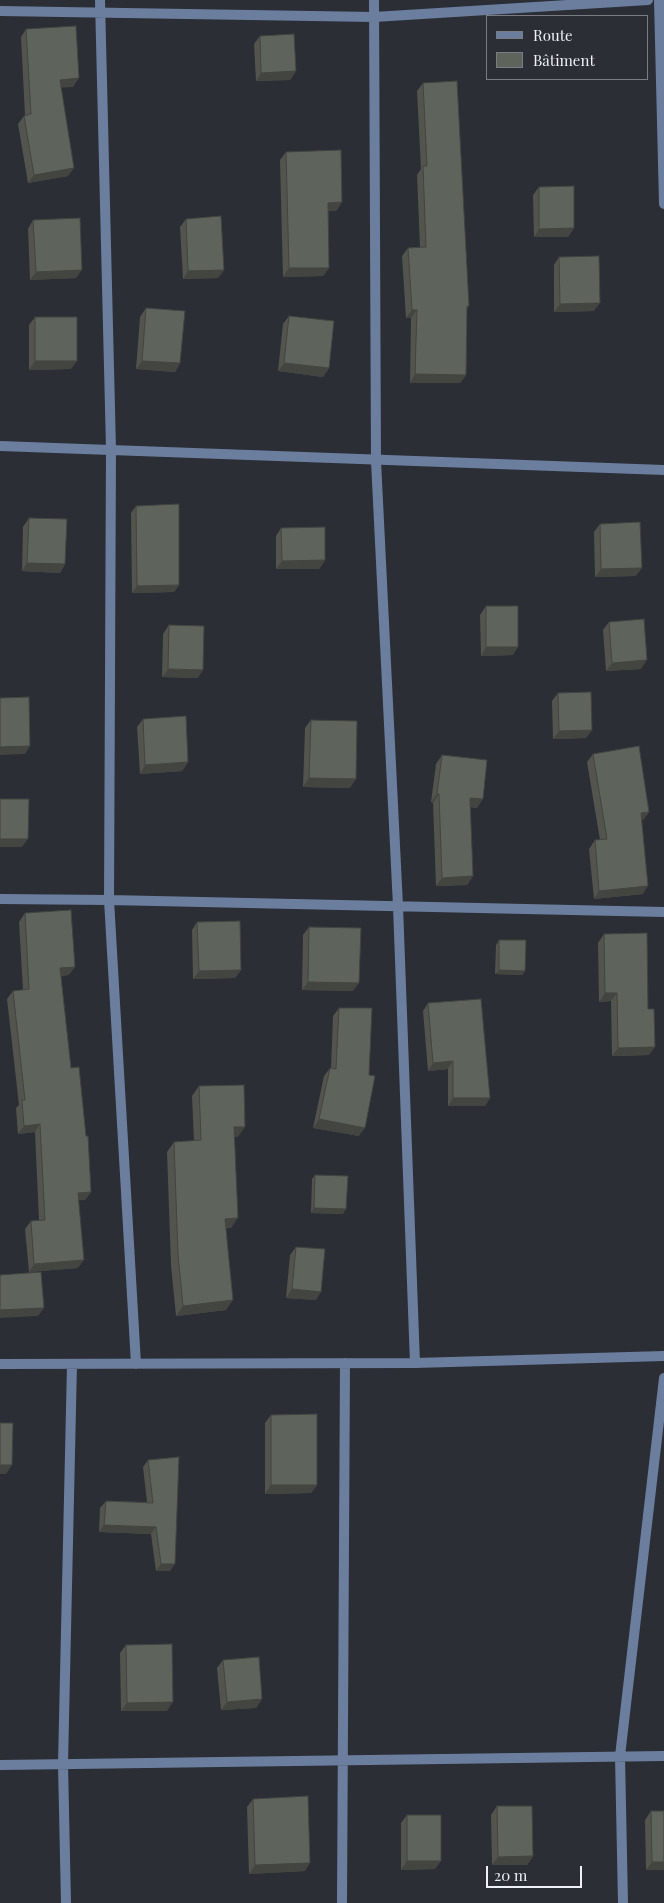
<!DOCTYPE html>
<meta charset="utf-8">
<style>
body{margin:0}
#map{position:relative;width:664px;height:1903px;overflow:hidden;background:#2b2e35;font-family:"Playfair Display",serif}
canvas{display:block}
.legend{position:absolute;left:486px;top:15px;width:162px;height:65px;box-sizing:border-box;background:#2b2e35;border:1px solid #797c82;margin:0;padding:6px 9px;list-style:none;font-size:15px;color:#eff1f6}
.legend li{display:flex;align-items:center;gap:10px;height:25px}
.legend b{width:25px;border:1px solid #797c82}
.scale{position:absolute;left:486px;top:1866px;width:96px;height:22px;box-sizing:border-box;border:2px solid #eff1f6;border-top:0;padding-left:6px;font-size:15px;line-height:18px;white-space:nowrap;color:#eff1f6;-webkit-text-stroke:4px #2b2e35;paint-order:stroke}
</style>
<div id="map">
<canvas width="664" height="1903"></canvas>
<ul class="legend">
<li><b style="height:6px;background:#6c7e9e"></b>Route</li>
<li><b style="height:14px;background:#5e635b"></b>Bâtiment</li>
</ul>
<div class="scale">20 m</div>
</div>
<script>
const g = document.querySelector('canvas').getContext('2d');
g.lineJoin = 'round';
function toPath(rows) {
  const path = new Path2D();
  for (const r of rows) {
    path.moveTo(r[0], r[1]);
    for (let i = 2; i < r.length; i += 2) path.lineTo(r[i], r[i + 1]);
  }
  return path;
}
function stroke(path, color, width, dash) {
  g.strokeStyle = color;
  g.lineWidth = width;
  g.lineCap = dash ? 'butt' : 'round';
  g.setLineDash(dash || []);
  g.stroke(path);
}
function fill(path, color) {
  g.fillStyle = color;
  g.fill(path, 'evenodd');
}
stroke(toPath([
 [100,0,111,449,109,900,136,1364],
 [374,0,376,461,398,906,415,1363],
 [659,0,664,204],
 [0,11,374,17,648,0],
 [0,899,109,900,664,912],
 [0,1364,415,1363,664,1356],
 [0,1765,664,1756],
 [66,1903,63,1764,72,1364],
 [342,1903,345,1363],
 [623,1903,620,1756,664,1378]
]), '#6c7e9e', 10);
stroke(toPath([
 [0,446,664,470]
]), '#6c7e9e', 10);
fill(toPath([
 [26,29,73,87,61,87,68,176,28,183,18,124,24,116,25,115,21,37],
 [260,36,296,71,290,80,256,81,254,44],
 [423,83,469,306,467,308,466,375,460,383,410,383,411,318,406,318,402,256,408,248,420,247,417,175,421,169,417,91],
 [286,152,342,202,336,211,328,211,329,268,323,276,283,277,280,160],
 [539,187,574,228,568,237,534,237,533,195],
 [186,219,224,270,218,278,183,279,180,227],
 [33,220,76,278,30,280,28,229],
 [559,257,594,311,554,312,554,265],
 [146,308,180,363,175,372,136,369,140,317],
 [289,316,329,368,323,377,278,371,283,324],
 [35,317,71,369,29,370,29,325],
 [136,506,179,585,174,592,132,593,131,513],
 [29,518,65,564,60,573,22,571,23,527],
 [600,524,636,576,595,577,594,532],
 [281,528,325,560,319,569,276,569,276,536],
 [486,606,513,655,481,656,480,615],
 [609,622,641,669,606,671,603,630],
 [169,625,198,678,162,677,163,634],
 [558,693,592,730,586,738,553,739,552,701],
 [143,719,188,762,182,771,140,774,137,727],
 [311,720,350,788,303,787,305,728],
 [593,754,649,812,643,820,641,820,643,894,594,899,589,849,595,840,600,840,587,762],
 [442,755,477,808,470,807,473,876,467,885,436,886,433,803,431,802,436,764],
 [25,913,69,975,61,976,71,1068,91,1192,85,1200,79,1200,78,1268,29,1272,25,1229,31,1221,39,1220,35,1132,18,1134,16,1108,19,1105,7,999,13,991,23,990,19,922],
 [197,922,241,970,235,978,193,979,192,930],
 [309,927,353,991,302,990,303,935],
 [604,934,648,1009,649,1055,612,1056,611,1001,599,1002,598,943],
 [499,940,525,971,522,975,495,974,496,945],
 [428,1003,490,1098,485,1106,448,1106,448,1069,428,1071,423,1011],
 [339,1008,359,1136,313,1128,324,1076,330,1068,331,1068,333,1016],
 [199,1086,238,1137,234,1137,231,1228,226,1228,226,1310,176,1316,171,1265,167,1152,174,1142,194,1141,192,1096],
 [315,1175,343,1214,311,1213,312,1179],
 [296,1247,316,1300,286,1298,290,1255],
 [271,1415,317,1485,311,1493,265,1494,265,1423],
 [148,1460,170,1571,156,1571,151,1534,99,1532,100,1508,106,1501,147,1502,143,1467],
 [126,1645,167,1711,121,1711,120,1653],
 [223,1660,262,1699,256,1708,221,1710,217,1668],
 [253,1799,305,1871,249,1874,247,1807],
 [497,1806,533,1856,527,1865,492,1865,491,1815],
 [651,1811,664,1811,664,1870,646,1870,645,1820],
 [407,1815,435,1869,401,1870,401,1823]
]), '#51554e');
fill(toPath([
 [296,71,290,80,256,81,261,73],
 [79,78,73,87,54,88,60,80],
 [74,168,68,176,28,183,34,175],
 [342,202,336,211,322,211,328,203],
 [574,228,568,237,534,237,539,229],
 [289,268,329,268,323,276,283,277],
 [82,270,76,278,30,280,36,272],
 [224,270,218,278,183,279,188,271],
 [600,303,594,311,554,312,560,304],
 [412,310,417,310,411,318,406,318],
 [35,361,77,361,71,369,29,370],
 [142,361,180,363,175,372,136,369],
 [284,363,329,368,323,377,278,371],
 [415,374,466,375,460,383,410,383],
 [325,560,319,569,276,569,282,561],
 [27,563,65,564,60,573,22,571],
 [642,568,636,576,595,577,601,569],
 [179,585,174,592,132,593,137,586],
 [486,647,518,647,513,655,481,656],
 [647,660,641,669,606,671,612,663],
 [168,669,203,670,198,678,162,677],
 [592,730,586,738,553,739,559,731],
 [30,746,25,754,0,755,0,747],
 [188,762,182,771,140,774,145,765],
 [309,778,356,779,350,788,303,787],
 [437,794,439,794,433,803,431,802],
 [470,798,483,799,477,808,464,806],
 [649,812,643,820,635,821,641,813],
 [0,839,28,839,22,847,0,847],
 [473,876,467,885,436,886,442,878],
 [648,886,643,894,594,899,599,891],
 [75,967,69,975,54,976,60,968],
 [241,970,235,978,193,979,199,971],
 [499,970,525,971,522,975,495,974],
 [308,982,359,983,353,991,302,990],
 [605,993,617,993,611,1001,599,1002],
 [655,1047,649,1055,612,1056,618,1048],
 [453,1061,448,1069,428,1071,433,1063],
 [453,1098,490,1098,485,1106,448,1106],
 [319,1119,365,1128,359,1136,313,1128],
 [40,1124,35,1132,18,1134,24,1126],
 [234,1127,245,1127,238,1137,227,1137],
 [91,1192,85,1200,72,1201,78,1193],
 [314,1208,346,1209,343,1214,311,1213],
 [238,1218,231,1228,218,1229,225,1219],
 [84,1260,78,1268,29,1272,34,1264],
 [292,1289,321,1292,316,1300,286,1298],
 [233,1300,226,1310,176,1316,183,1306],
 [44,1308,38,1316,0,1318,0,1310],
 [0,1465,12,1465,6,1474,0,1474],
 [271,1485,317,1485,311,1493,265,1494],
 [104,1525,156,1527,151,1534,99,1532],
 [161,1564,175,1564,170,1571,156,1571],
 [262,1699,256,1708,221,1710,227,1702],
 [173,1702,167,1711,121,1711,127,1703],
 [533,1856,527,1865,492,1865,498,1857],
 [407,1861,441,1861,435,1869,401,1870],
 [652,1862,664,1862,664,1870,646,1870],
 [310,1863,305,1871,249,1874,255,1865]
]), '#424540');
const building = toPath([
 [76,26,79,78,60,80,74,168,34,175,24,116,31,114,26,29,76,26],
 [294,34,296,71,261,73,260,36,294,34],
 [457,81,469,306,467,306,466,375,415,374,417,310,412,310,408,248,426,247,423,166,427,166,423,83,457,81],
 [341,150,342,202,328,203,329,268,289,268,286,152,341,150],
 [574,186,574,228,539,229,539,187,574,186],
 [221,216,224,270,188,271,186,219,221,216],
 [80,218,82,270,36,272,33,220,80,218],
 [599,256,600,303,560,304,559,257,599,256],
 [146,308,185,311,180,363,142,361,146,308],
 [289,316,334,321,329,368,284,363,289,316],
 [35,317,77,317,77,361,35,361,35,317],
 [179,504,179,585,137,586,136,506,179,504],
 [29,518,67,519,65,564,27,563,29,518],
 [640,522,642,568,601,569,600,524,640,522],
 [325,527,325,560,282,561,281,528,325,527],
 [486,606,518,606,518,647,486,647,486,606],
 [644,619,647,660,612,663,609,622,644,619],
 [169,625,204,626,203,670,168,669,169,625],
 [591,692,592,730,559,731,558,693,591,692],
 [29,697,30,746,0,747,0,698,29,697],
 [186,716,188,762,145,765,143,719,186,716],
 [311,720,357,721,356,779,309,778,311,720],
 [639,746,649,812,641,813,648,886,599,891,595,840,607,839,593,754,639,746],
 [442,755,487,760,483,799,470,798,473,876,442,878,439,794,437,794,442,755],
 [0,799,29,799,28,839,0,839,0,799],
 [71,910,75,967,60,968,71,1068,79,1067,86,1136,88,1136,91,1192,78,1193,84,1260,34,1264,31,1221,45,1220,40,1124,24,1126,22,1100,25,1100,13,991,29,989,25,913,71,910],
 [240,921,241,970,199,971,197,922,240,921],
 [309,927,361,928,359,983,308,982,309,927],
 [647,933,648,1009,654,1009,655,1047,618,1048,617,993,605,993,604,934,647,933],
 [499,940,526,940,525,971,499,970,499,940],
 [481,999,490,1098,453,1098,453,1061,433,1063,428,1003,481,999],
 [339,1008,372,1008,369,1075,375,1076,365,1128,319,1119,330,1068,336,1069,339,1008],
 [244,1085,245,1127,234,1127,238,1218,225,1219,233,1300,183,1306,178,1255,174,1142,201,1140,199,1086,244,1085],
 [315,1175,348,1176,346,1209,314,1208,315,1175],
 [296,1247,325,1249,321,1292,292,1289,296,1247],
 [41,1272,44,1308,0,1310,0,1275,41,1272],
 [317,1414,317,1485,271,1485,271,1415,317,1414],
 [0,1423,13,1423,12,1465,0,1465,0,1423],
 [179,1457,175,1564,161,1564,156,1527,104,1525,106,1501,153,1503,148,1460,179,1457],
 [172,1644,173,1702,127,1703,126,1645,172,1644],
 [259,1657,262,1699,227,1702,223,1660,259,1657],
 [308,1796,310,1863,255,1865,253,1799,308,1796],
 [497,1806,532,1806,533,1856,498,1857,497,1806],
 [651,1811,664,1811,664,1862,652,1862,651,1811],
 [407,1815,441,1815,441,1861,407,1861,407,1815]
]);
fill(building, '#5e635b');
stroke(building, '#424540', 1);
</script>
